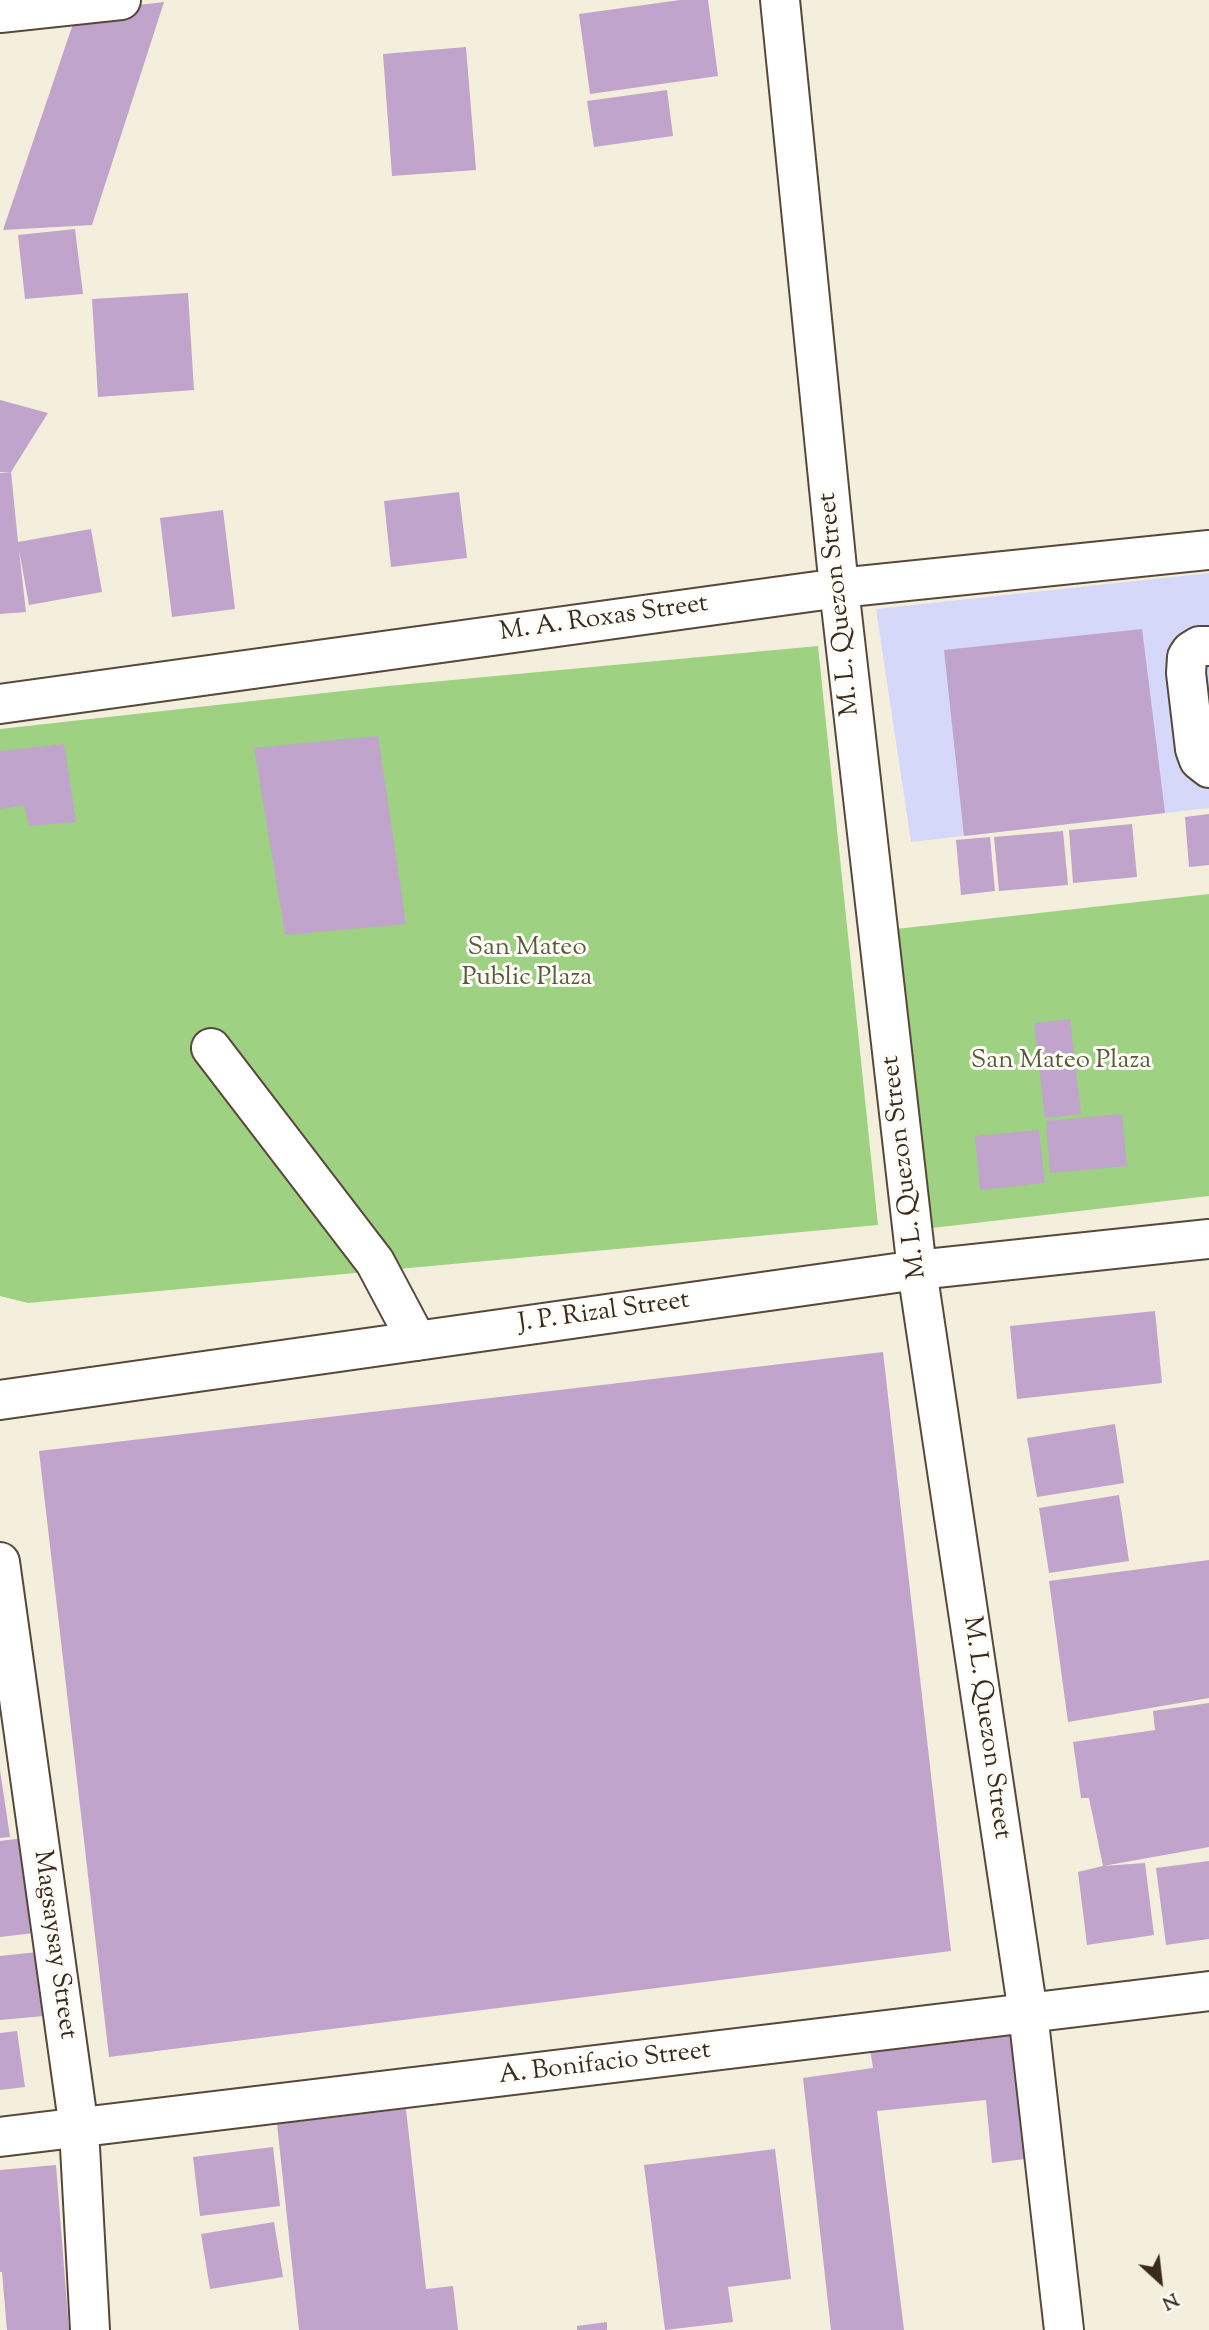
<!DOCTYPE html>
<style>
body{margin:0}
#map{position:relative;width:1209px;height:2330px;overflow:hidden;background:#f4efdc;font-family:"Sorts Mill Goudy",serif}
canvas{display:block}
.north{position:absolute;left:1125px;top:2246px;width:70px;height:70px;-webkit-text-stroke:5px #fdfcf7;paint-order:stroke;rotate:153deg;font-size:19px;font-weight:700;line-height:28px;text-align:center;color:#3b2a1e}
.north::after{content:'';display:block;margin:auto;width:24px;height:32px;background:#3b2a1e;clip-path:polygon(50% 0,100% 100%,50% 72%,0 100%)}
</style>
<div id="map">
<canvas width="1209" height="2330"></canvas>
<div class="north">N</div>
</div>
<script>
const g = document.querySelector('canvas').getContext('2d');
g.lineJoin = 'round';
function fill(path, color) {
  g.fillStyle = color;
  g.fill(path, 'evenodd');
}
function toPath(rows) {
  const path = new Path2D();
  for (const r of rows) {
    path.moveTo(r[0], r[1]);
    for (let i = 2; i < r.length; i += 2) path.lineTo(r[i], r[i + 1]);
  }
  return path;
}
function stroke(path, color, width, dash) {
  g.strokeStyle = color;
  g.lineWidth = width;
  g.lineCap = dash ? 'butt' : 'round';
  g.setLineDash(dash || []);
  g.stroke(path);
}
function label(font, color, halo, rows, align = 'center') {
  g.font = font + ' "Sorts Mill Goudy",serif';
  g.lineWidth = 6;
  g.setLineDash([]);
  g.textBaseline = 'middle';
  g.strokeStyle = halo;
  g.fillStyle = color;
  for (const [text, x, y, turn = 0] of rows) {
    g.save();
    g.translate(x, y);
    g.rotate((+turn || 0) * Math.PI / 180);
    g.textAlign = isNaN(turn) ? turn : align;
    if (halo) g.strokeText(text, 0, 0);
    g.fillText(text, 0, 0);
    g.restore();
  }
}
fill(toPath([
 [1209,573,1209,808,911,842,876,609]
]), '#d5d8f9');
fill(toPath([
 [818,646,878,1225,28,1303,0,1296,0,729,388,686],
 [1209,894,1209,1196,932,1228,896,929]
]), '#9ed181');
fill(toPath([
 [680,0,708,0,718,76,590,94,579,14],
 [164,2,92,225,3,230,77,12],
 [466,47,476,170,392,176,383,54],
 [667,90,673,136,594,147,587,101],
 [75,229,83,294,25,299,18,235],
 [188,293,194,390,98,397,92,299],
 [0,400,48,413,11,472,0,472],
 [11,472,18,542,91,529,102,592,29,605,19,550,26,612,0,614,0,473],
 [459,492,467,558,391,567,384,501],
 [223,510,235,609,172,617,160,518],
 [1142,629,1165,813,964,836,944,650],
 [378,736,406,924,285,935,254,748],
 [64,744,76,822,29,826,24,805,0,809,0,751],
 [1209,814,1209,865,1189,867,1185,817],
 [1132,824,1137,877,1073,883,1069,830],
 [1063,831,1068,885,999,891,994,837],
 [990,837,995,891,961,895,956,840],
 [1070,1019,1081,1114,1045,1118,1034,1023],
 [1122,1114,1127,1166,1050,1173,1046,1121],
 [1039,1130,1045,1183,980,1190,975,1136],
 [1155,1311,1162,1383,1017,1399,1010,1326],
 [883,1352,951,1951,109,2057,39,1451],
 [1115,1424,1124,1483,1037,1497,1027,1438],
 [1119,1495,1129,1561,1049,1573,1039,1508],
 [1209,1560,1209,1698,1068,1722,1049,1581],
 [1209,1703,1209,1847,1103,1866,1145,1863,1154,1935,1087,1945,1078,1872,1103,1866,1089,1798,1081,1798,1073,1742,1155,1730,1153,1711],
 [0,1770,10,1837,0,1838],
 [24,1838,34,1933,0,1937,0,1841],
 [1209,1861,1209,1939,1166,1945,1156,1868],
 [38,1952,44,2016,0,2020,0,1956],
 [17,2031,25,2087,0,2090,0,2033],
 [1021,2034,1033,2158,992,2163,986,2100,877,2111,904,2330,831,2330,803,2078,873,2068,870,2049],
 [406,2109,426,2289,453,2286,458,2330,299,2330,277,2124],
 [273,2147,280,2206,200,2216,193,2157],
 [775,2149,791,2279,728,2287,733,2322,665,2330,644,2165],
 [56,2165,69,2330,7,2330,2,2272,0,2272,0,2170],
 [274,2222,283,2277,210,2289,201,2234],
 [607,2322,607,2330,577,2330,577,2326]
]), '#c0a4cb');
const minor = toPath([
 [780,0,839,588,917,1270,1028,2013,1064,2330],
 [0,13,121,0],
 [1209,646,1199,646,1191,651,1187,657,1186,673,1195,749,1199,760,1209,768],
 [0,704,839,588,1209,550],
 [211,1048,375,1262,417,1341],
 [0,1400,917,1270,1209,1239],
 [0,1562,79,2129,90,2330],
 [0,2137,1209,1991]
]);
stroke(minor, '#57483a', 42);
stroke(minor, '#fff', 38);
label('26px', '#3b2a1e', '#fdfcf7', [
 ["M. L. Quezon Street",841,604,-96],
 ["M. A. Roxas Street",604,620,-8],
 ["M. L. Quezon Street",906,1167,-97],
 ["J. P. Rizal Street",604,1314,-8],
 ["M. L. Quezon Street",985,1728,82],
 ["Magsaysay Street",53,1945,82],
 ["A. Bonifacio Street",605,2065,-7]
]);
label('26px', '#595c3c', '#fdfcf7', [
 ["San Mateo",527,950],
 ["Public Plaza",527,980],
 ["San Mateo Plaza",1061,1063]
]);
</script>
